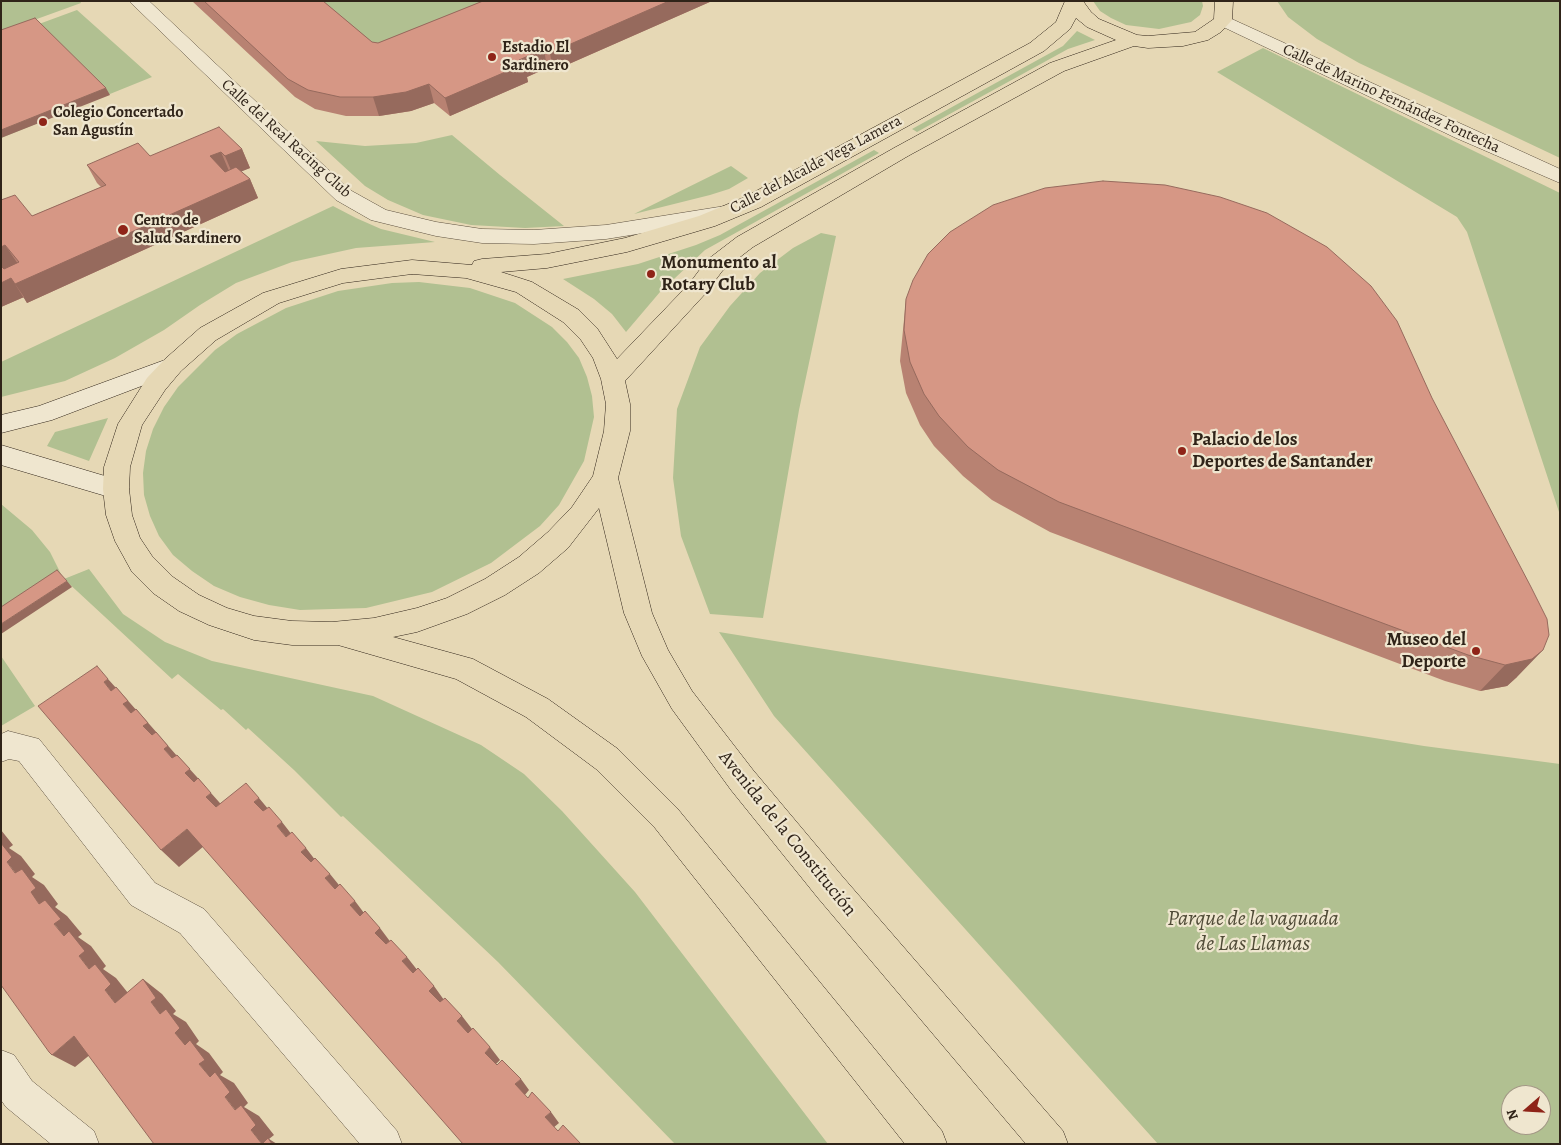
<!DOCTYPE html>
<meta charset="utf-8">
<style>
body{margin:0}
#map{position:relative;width:1561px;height:1145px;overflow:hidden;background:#e6d8b5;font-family:Alegreya,serif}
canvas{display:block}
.frame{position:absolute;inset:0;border:2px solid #302419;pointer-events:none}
.north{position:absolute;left:1501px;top:1085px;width:50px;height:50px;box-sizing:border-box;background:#efe6cf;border:1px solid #a39886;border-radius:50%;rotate:251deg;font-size:14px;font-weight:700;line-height:20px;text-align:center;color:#302419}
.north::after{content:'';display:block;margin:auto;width:18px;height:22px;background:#8f2418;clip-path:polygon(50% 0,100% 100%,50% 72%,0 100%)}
</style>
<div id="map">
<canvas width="1561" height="1145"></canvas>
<div class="frame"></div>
<div class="north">N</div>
</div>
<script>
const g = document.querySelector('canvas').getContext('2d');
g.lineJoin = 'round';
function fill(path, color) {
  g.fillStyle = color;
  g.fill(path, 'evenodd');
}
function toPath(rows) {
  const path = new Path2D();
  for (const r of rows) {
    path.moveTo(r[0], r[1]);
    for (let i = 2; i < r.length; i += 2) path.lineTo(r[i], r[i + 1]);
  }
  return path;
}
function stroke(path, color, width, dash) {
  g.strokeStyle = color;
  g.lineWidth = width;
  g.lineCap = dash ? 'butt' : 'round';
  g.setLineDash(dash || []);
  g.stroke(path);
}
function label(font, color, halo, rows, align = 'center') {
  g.font = font + ' Alegreya,serif';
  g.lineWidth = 4.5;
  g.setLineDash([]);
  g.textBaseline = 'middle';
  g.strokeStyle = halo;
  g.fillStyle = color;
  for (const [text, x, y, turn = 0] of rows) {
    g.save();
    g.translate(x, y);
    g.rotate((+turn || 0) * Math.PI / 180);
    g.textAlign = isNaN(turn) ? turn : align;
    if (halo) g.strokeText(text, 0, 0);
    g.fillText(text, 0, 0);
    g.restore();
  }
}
fill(toPath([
 [1,1,80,1,81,3,1,32],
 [307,1,534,1,389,61],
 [1093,1,1202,1,1203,6,1200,15,1191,22,1159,29,1126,25,1111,18,1100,11],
 [1277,1,1560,1,1560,158,1359,63,1317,39,1288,17],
 [77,10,152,77,1,138,1,38],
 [1077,31,1095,40,1068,49,917,132,912,129,1063,46],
 [1263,48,1560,193,1560,515,1467,232,1457,217,1217,72],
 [452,135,500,175,564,226,525,228,471,225,423,215,388,200,365,186,316,141,365,146,416,143],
 [874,150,879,153,705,250,660,292,626,332,612,314,594,299,563,279,638,264,696,245,720,235],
 [731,166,748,178,729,189,710,195,634,214],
 [333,206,356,218,381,229,435,242,356,248,292,262,236,283,200,305,164,330,115,358,65,381,1,397,1,362],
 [821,233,836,236,799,410,763,618,710,614,681,536,673,478,677,409,700,347,730,306,760,273,793,248],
 [419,282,470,288,515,303,552,327,567,342,579,358,587,377,592,396,594,417,584,461,559,505,540,526,491,563,432,592,366,608,300,610,269,605,240,597,214,586,192,571,173,555,159,536,150,516,144,495,143,473,146,451,153,429,164,407,178,387,215,350,237,334,286,308,338,291,392,283],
 [108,418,89,461,47,446,55,432],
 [1,504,32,530,50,552,62,576,1,616],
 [89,569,123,614,165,642,212,661,373,696,481,745,524,774,562,811,635,892,828,1144,675,1144,498,962,343,816,341,817,294,770,248,728,246,730,223,709,221,710,178,674,172,679,64,579],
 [719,632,1424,746,1560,764,1560,1144,1158,1144,774,716],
 [1511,1095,1541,1095,1541,1125,1511,1125],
 [1,656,35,706,1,726]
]), '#b1c091');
const minor = toPath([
 [129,1,149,1,350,190,386,210,436,222,482,229,534,230,606,225,725,206,733,208,736,213,733,218,725,220,606,239,534,244,482,243,436,236,371,220,336,200,129,1],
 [1223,15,1560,169,1560,183,1456,138,1217,24,1214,20,1217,16,1223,15],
 [8,731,39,739,155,883,204,909,397,1131,402,1144,360,1144,180,933,131,905,19,761,9,759,1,762,1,734,8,731],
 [1,1050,14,1055,32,1081,94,1131,99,1144,51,1144,6,1107,1,1100,1,1050]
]);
const secondary = toPath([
 [173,357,181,359,185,365,181,371,52,420,1,433,1,415,39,406,173,357],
 [1,445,125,482,129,489,125,496,116,499,1,465,1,445]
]);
const primary = toPath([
 [1065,1,1083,1,1091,12,1099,19,1137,35,1148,36,1195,32,1214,19,1215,1,1233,1,1232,20,1221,32,1208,40,1183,46,1148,48,1134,46,1064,71,908,156,753,247,723,270,705,294,625,381,630,404,630,431,618,478,652,613,668,650,692,691,753,770,842,876,1063,1131,1068,1144,1026,1144,818,898,731,790,672,709,642,656,624,613,599,508,568,548,539,573,505,595,467,614,417,632,393,637,473,659,548,699,618,749,677,808,942,1131,947,1144,905,1144,655,828,596,769,526,717,456,679,338,645,292,645,254,640,209,625,179,611,153,593,132,572,115,541,106,515,103,489,104,467,118,424,147,378,165,359,200,328,263,293,341,269,412,260,472,265,474,261,482,259,547,254,625,238,699,216,745,197,1030,43,1056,22,1065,1],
 [1076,18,1087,27,1116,40,1050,63,894,148,737,237,707,260,689,284,617,359,597,328,579,310,532,282,501,272,547,268,627,252,715,226,761,207,1044,51,1070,29,1076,18],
 [412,274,466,278,516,292,563,322,581,340,593,358,601,379,606,404,604,431,593,476,572,507,548,532,519,557,485,579,447,598,417,608,374,618,332,622,292,621,254,616,227,608,199,595,173,577,152,556,140,538,132,515,129,489,130,467,142,425,165,390,181,371,216,340,279,303,343,283,412,274]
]);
stroke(minor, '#5e5140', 1);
stroke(secondary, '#302419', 1);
stroke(primary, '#302419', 1);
fill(minor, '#efe6cf');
fill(secondary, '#efe6cf');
fill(primary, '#e6d8b5');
fill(toPath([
 [192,1,323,1,372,42,378,43,483,1,712,1,553,71,547,68,527,77,528,82,450,116,434,103,411,111,379,116,346,116,315,109,295,97],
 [242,149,250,168,241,171,250,179,258,198,27,303,24,297,1,307,1,200,32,216,101,187,97,183,87,165,150,156],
 [1045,188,1517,677,1507,686,1480,691,1445,681,1050,532,992,500,963,476,934,446,920,425,906,393,900,361,906,299]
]), '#b88272');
fill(toPath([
 [669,1,712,1,553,71,550,53],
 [544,49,547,68,527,77,528,82,450,116,445,98,519,60],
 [429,84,434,103,411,111,379,116,373,97],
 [106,88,110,95,1,138,1,130],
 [242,149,250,168,233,175,225,156],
 [221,152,229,171,218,175,210,156],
 [250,179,258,198,27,303,15,284],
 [5,245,18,264,3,270,1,268,1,247],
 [11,278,24,297,1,307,1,283],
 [67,581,72,587,1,634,1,624],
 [1543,650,1517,677,1507,686,1480,691,1505,665],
 [108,679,126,699,116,687,145,720,141,724,111,691,104,682],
 [136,709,165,742,161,746,143,726],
 [156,732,185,765,181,768,164,749],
 [177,755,206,787,201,791,185,773],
 [211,793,227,811,223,815,206,797],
 [259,798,274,816,269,819,254,802],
 [282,822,296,840,292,844,277,826],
 [187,829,204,846,179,867,161,850],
 [1,830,13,845,9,848,21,856,35,874,32,877,44,885,58,904,55,907,67,916,82,934,78,937,91,946,106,966,103,969,116,978,132,998,115,1003,89,969,7,862,1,849],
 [306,848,319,865,315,869,301,852],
 [330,874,343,890,338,894,325,878],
 [355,901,367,917,363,921,350,905],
 [380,928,392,944,388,948,375,933],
 [407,957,418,971,413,976,402,961],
 [143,979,162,994,176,1011,173,1014,186,1022,199,1041,196,1044,209,1053,223,1072,220,1075,234,1083,248,1103,244,1107,259,1116,274,1135,269,1139,277,1144,262,1144,160,1014,151,1002],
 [434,986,444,1000,440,1005,429,991],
 [462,1016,472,1029,467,1034,457,1021],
 [74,1036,97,1049,75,1067,52,1055],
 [490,1047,500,1060,495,1065,485,1053],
 [521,1079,529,1090,524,1096,515,1084],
 [551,1112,559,1123,553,1128,545,1117]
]), '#966a5d');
const building = toPath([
 [204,1,323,1,372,42,378,43,483,1,669,1,550,53,544,49,519,60,524,64,445,98,429,84,406,92,373,97,340,97,308,90,288,79,204,1],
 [35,18,106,88,1,130,1,30,35,18],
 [219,127,242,149,225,156,221,152,210,156,225,172,236,167,250,179,15,284,11,278,1,283,1,266,4,269,19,262,5,245,1,247,1,200,15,195,32,216,106,185,87,165,138,143,150,156,219,127],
 [1103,181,1165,185,1220,197,1267,213,1327,247,1371,286,1397,321,1432,398,1531,587,1547,619,1549,635,1543,650,1532,659,1505,665,1468,655,1059,502,998,470,968,447,939,416,924,394,910,362,904,330,906,299,913,280,928,254,950,232,993,205,1045,188,1103,181],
 [57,570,67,581,1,624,1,607,57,570],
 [97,666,108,679,104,682,111,691,116,687,128,701,123,704,131,713,136,709,148,723,143,726,152,735,156,732,168,746,164,749,172,758,177,755,190,769,185,773,194,782,198,778,211,793,206,797,216,807,246,783,259,798,254,802,263,811,269,807,282,822,277,826,286,837,292,832,306,848,301,852,311,862,315,858,330,874,325,878,335,889,340,884,355,901,350,905,360,916,365,911,380,928,375,933,386,944,391,940,407,957,402,961,413,973,418,968,434,986,429,991,440,1002,445,998,462,1016,457,1021,468,1033,473,1028,490,1047,485,1053,497,1065,502,1060,521,1079,515,1084,528,1098,532,1092,551,1112,545,1117,558,1131,563,1125,581,1144,463,1144,187,829,161,850,38,706,97,666],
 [1,843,12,857,7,862,15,873,22,869,36,888,31,892,39,904,45,900,61,919,54,924,64,936,69,931,85,951,79,956,89,969,95,964,111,984,105,990,115,1003,143,979,156,998,151,1002,160,1014,166,1009,180,1028,175,1033,185,1045,190,1040,205,1060,199,1064,210,1077,215,1072,230,1092,225,1097,235,1110,241,1105,256,1125,251,1130,262,1144,154,1144,74,1036,52,1055,49,1052,1,985,1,843],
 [268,1138,272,1144,262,1144,268,1138]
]);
fill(building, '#d69785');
stroke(building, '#966a5d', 1);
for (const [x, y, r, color] of [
 [492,57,5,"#8f2418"],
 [43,122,5,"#8f2418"],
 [123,230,6,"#8f2418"],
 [651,274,5,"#8f2418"],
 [1182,451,5,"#8f2418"],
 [1476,651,5,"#8f2418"]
]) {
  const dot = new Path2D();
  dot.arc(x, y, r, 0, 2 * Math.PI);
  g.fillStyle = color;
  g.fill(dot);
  stroke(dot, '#efe6cf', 2);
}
label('bold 16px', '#302419', '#efe6cf', [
 ["Estadio El",502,48],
 ["Sardinero",502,66],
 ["Colegio Concertado",53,113],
 ["San Agustín",53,131],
 ["Centro de",134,221],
 ["Salud Sardinero",134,239]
], 'left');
label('16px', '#302419', '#efe6cf', [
 ["Calle de Marino Fernández Fontecha",1391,99,25],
 ["Calle del Real Racing Club",286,139,42],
 ["Calle del Alcalde Vega Lamera",816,165,-28]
]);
label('bold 19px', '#302419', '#efe6cf', [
 ["Monumento al",661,263],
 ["Rotary Club",661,285],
 ["Palacio de los",1192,440],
 ["Deportes de Santander",1192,462],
 ["Museo del",1466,640,"right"],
 ["Deporte",1466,662,"right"]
], 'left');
label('19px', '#302419', '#efe6cf', [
 ["Avenida de la Constitución",787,834,51]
]);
label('italic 22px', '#504b37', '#efe6cf', [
 ["Parque de la vaguada",1253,920],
 ["de Las Llamas",1253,945]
]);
</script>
